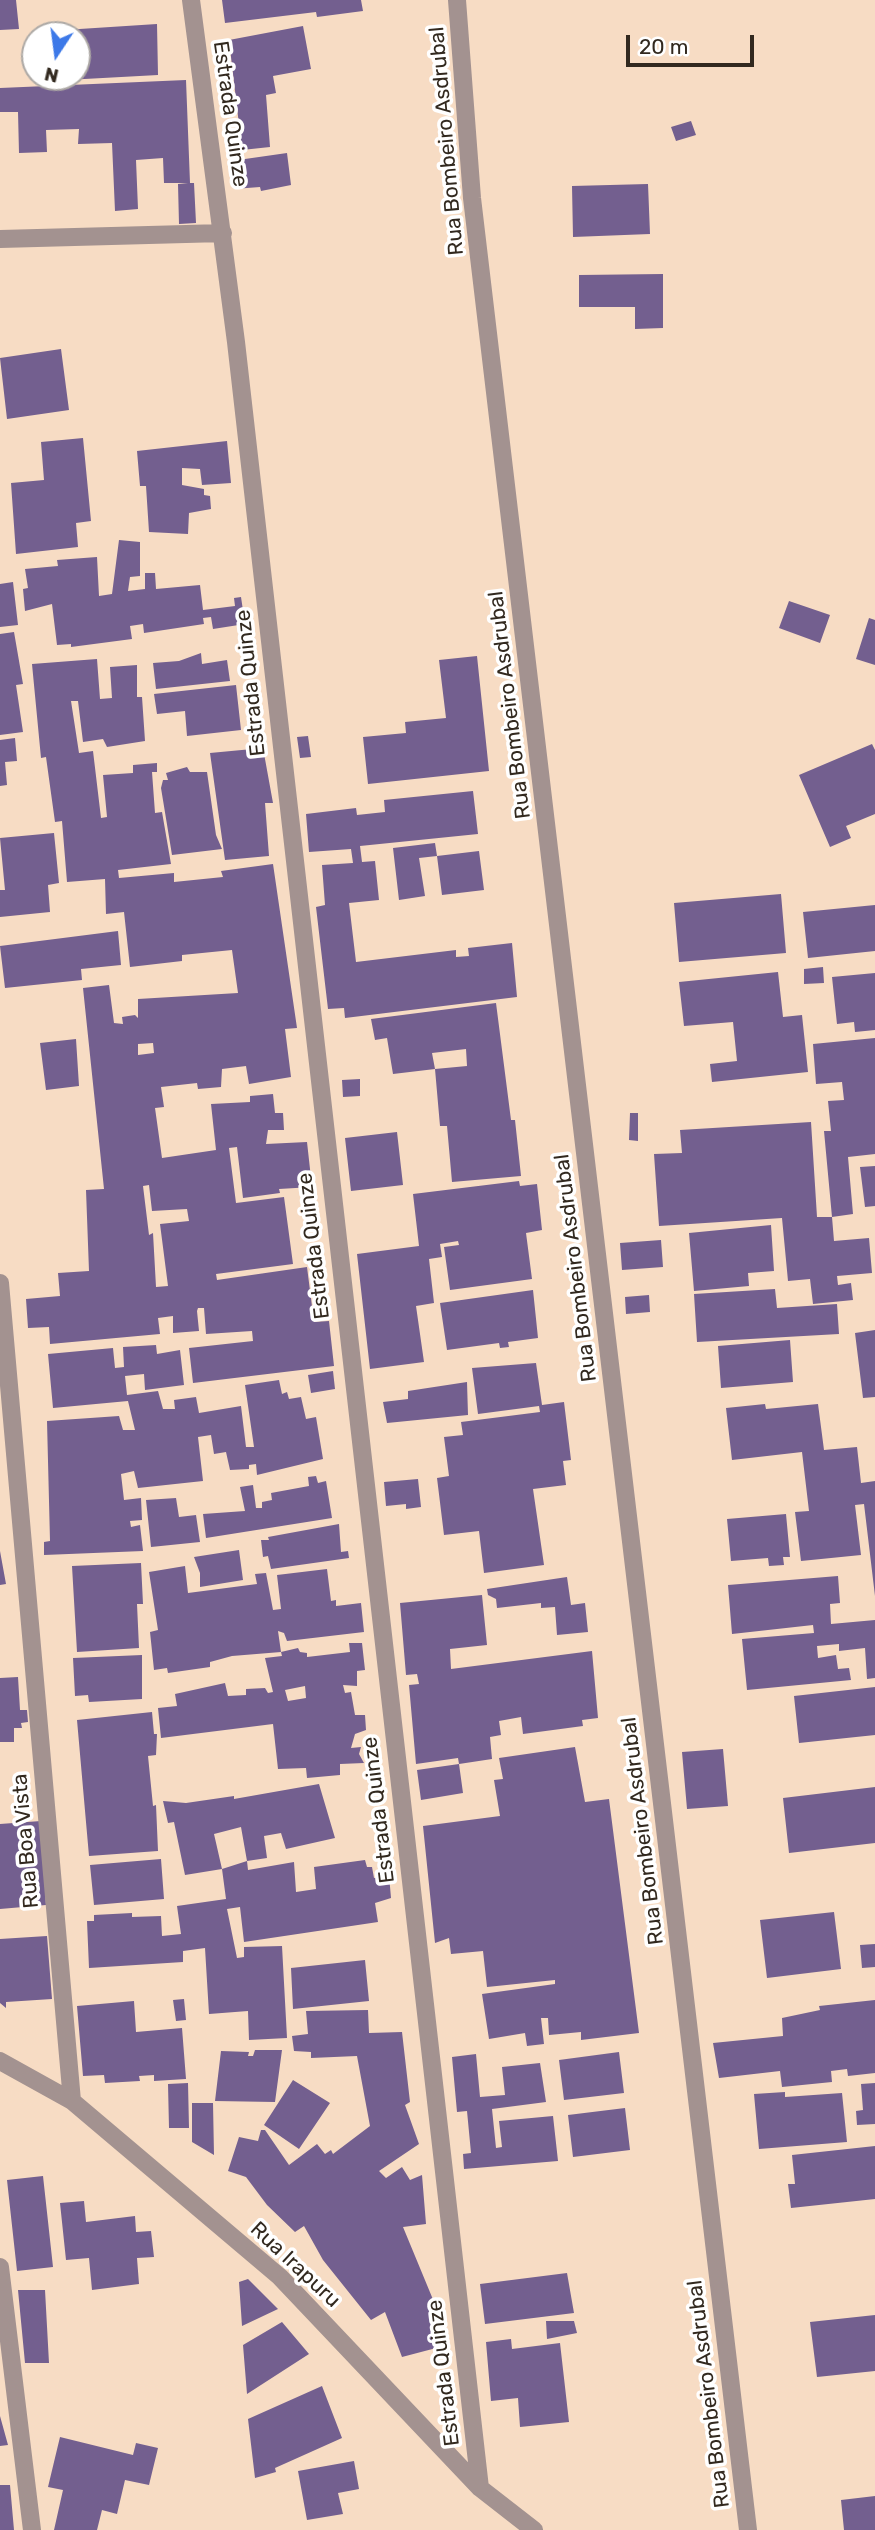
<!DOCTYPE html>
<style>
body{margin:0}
#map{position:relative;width:875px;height:2530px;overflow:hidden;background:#f7dcc4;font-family:Rubik,sans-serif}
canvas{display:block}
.north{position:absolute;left:21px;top:21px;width:70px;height:70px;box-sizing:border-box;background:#fff;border:2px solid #ada9a5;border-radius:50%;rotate:193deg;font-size:19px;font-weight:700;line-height:28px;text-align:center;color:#32291f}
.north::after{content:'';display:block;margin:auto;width:24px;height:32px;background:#3d79e8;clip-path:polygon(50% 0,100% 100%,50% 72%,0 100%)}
.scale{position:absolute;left:626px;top:35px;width:128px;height:32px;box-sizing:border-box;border:4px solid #32291f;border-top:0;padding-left:9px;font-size:21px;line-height:24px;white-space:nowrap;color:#32291f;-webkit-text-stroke:5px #fff;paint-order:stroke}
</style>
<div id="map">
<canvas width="875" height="2530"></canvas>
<div class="north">N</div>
<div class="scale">20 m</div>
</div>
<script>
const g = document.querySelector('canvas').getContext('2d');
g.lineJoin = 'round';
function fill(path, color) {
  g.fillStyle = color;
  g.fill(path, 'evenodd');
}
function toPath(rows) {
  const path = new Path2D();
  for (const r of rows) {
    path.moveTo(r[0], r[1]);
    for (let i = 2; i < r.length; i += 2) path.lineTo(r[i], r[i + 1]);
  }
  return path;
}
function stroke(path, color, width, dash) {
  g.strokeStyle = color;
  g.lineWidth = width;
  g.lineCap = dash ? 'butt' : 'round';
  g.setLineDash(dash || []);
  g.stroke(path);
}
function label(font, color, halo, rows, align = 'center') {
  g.font = font + ' Rubik,sans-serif';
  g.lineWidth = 7;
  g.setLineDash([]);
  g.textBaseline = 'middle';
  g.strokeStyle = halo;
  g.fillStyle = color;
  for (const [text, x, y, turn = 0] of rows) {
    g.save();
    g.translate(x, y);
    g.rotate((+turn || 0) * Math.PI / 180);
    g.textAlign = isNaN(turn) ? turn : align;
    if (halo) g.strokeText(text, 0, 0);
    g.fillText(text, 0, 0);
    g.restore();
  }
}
fill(toPath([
 [0,0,16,0,19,29,0,30],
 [222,0,361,0,363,11,317,17,316,12,225,23],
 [157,24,158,75,66,80,66,77,77,77,77,35,64,35,64,30],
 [303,26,311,69,273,76,276,93,266,95,270,147,242,150,229,40],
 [186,80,190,183,194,183,196,223,179,224,178,184,188,183,164,183,163,158,136,160,138,209,115,211,112,143,78,144,79,129,46,130,47,152,19,153,18,112,0,112,0,88],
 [691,121,696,135,676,141,671,127],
 [287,153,291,185,261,191,260,187,234,189,231,161],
 [648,184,650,234,573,237,572,186],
 [663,274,663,328,635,329,635,307,579,307,579,275],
 [61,349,69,410,7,419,0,358],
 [83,438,91,521,76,523,78,547,16,554,11,483,44,480,41,442],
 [227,441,231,483,202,485,200,469,182,468,182,485,204,489,204,495,210,496,211,509,189,513,188,534,149,532,146,486,140,486,137,451],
 [119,540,140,542,140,576,130,577,128,591,145,589,145,573,155,573,156,589,200,585,203,610,235,606,234,598,241,597,245,624,213,629,211,617,203,618,204,624,144,633,143,624,130,626,132,639,71,647,71,644,57,645,52,604,25,611,23,589,28,588,25,569,58,566,57,560,97,557,99,596,112,594],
 [13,582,18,625,0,627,0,584],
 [789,601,830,615,820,643,779,628],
 [869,618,875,620,875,665,856,659],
 [14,632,23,684,16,685,23,732,0,735,0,634],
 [201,653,202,664,227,660,230,681,156,689,153,663,179,661],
 [477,656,489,771,368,784,363,737,406,733,405,722,446,718,439,660],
 [97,659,100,699,112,698,110,667,137,665,137,697,142,697,145,741,107,747,103,739,83,742,78,701,71,701,79,753,93,751,101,818,107,817,103,775,133,773,133,765,157,763,157,772,152,772,155,813,162,812,171,864,118,870,119,878,174,873,174,882,223,877,221,871,273,864,297,1028,285,1029,291,1077,249,1084,246,1066,222,1069,221,1087,198,1089,197,1083,161,1087,164,1107,155,1108,162,1158,216,1150,211,1104,250,1102,250,1096,273,1094,275,1113,283,1113,284,1130,268,1130,266,1144,307,1142,312,1187,279,1189,280,1193,243,1198,237,1147,229,1148,236,1203,284,1197,293,1264,216,1274,217,1280,307,1267,314,1322,329,1321,334,1366,193,1383,189,1348,253,1341,252,1331,206,1334,204,1308,198,1308,197,1311,199,1331,173,1333,173,1316,158,1318,160,1334,50,1344,49,1327,28,1328,26,1299,60,1296,58,1273,89,1271,86,1190,104,1189,83,988,109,985,114,1023,123,1024,122,1017,135,1015,138,1018,138,999,238,993,232,950,182,955,182,961,130,967,124,912,106,914,105,879,67,882,62,821,55,822,46,757,41,758,32,664],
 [153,1043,154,1053,138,1055,138,1044],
 [149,1185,152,1211,187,1209,189,1221,160,1224,168,1286,156,1287,153,1233,149,1235,143,1186],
 [236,685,241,730,187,736,185,711,157,714,154,694],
 [308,736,311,757,300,758,297,737],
 [15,738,17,761,5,762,7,785,0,786,0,740],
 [872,744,875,750,875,814,846,826,851,838,830,847,799,775],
 [263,748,273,803,265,803,269,856,225,860,210,753],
 [187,767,190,772,207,772,216,835,222,849,172,855,161,788,163,780,168,780,166,773],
 [473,791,478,834,360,846,362,862,375,861,379,900,349,903,356,962,456,950,456,957,469,956,468,948,512,943,517,997,345,1018,344,1008,328,1009,316,907,325,905,322,865,353,863,351,849,309,852,306,814,356,808,357,815,385,812,384,800],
 [54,833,59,883,48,885,50,912,0,917,0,890,5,890,0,838],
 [435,843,437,856,479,851,484,890,442,895,437,856,419,858,425,896,399,900,393,848],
 [781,894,786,953,679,962,674,903],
 [875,905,875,951,808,958,803,912],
 [118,931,121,965,81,969,82,980,5,988,0,946],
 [823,967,824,983,804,984,804,969],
 [778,972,783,1017,802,1015,808,1072,712,1082,710,1064,737,1061,733,1022,684,1026,679,982],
 [875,973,875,1030,855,1032,854,1022,837,1024,832,977],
 [496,1003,511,1120,515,1120,521,1176,452,1182,447,1126,440,1126,435,1069,467,1066,466,1049,432,1053,435,1069,393,1074,387,1038,375,1040,371,1019],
 [875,1038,875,1154,848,1157,853,1214,832,1217,834,1241,869,1238,872,1273,837,1276,838,1285,851,1283,853,1300,813,1304,810,1279,788,1281,782,1218,659,1226,654,1154,682,1153,680,1130,811,1122,817,1217,832,1217,824,1131,831,1131,828,1101,844,1100,842,1082,816,1084,813,1044],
 [76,1039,79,1086,46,1090,40,1043],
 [360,1079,360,1096,343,1097,342,1080],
 [630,1113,638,1113,638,1141,629,1140],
 [397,1132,403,1185,351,1191,345,1138],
 [875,1166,875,1206,865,1207,860,1167],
 [519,1181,520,1186,537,1184,542,1230,526,1233,532,1279,450,1290,444,1247,459,1245,458,1241,440,1244,442,1257,429,1259,434,1303,416,1306,424,1362,370,1369,357,1254,419,1246,413,1194],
 [771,1225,774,1271,748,1273,749,1286,694,1291,689,1233],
 [661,1240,663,1267,622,1270,620,1243],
 [775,1289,777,1308,837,1304,839,1334,697,1342,694,1294],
 [533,1290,538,1338,508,1342,509,1347,500,1348,499,1343,447,1350,440,1303],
 [649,1295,650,1312,626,1314,625,1297],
 [875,1330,875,1397,863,1398,855,1333],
 [790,1340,793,1382,721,1388,718,1346],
 [156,1345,157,1354,180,1350,184,1385,145,1390,144,1374,125,1376,127,1395,158,1391,163,1409,175,1409,174,1400,196,1397,199,1413,241,1406,246,1447,254,1447,245,1385,279,1380,282,1394,287,1392,289,1399,301,1397,306,1419,316,1417,323,1459,257,1475,256,1464,249,1465,249,1469,230,1470,226,1452,214,1454,211,1435,198,1437,203,1481,138,1488,134,1471,121,1474,124,1500,141,1498,142,1520,130,1521,131,1527,140,1525,143,1551,44,1555,44,1542,50,1541,47,1421,119,1416,123,1430,135,1430,128,1401,53,1408,48,1354,113,1348,115,1368,124,1367,123,1347],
 [536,1363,542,1405,564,1402,571,1460,563,1461,566,1485,533,1489,544,1565,484,1573,479,1531,444,1535,437,1478,449,1476,444,1437,463,1435,461,1422,540,1412,539,1406,478,1414,472,1368],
 [333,1371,335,1389,311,1393,308,1375],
 [467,1382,468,1415,387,1423,383,1402,408,1399,408,1391],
 [765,1404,766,1409,818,1404,824,1450,857,1447,861,1483,875,1481,875,1596,864,1504,855,1505,861,1555,801,1561,795,1512,809,1511,802,1452,732,1460,726,1408],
 [316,1476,318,1483,326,1481,332,1518,206,1538,203,1514,245,1511,240,1487,253,1485,256,1508,262,1508,262,1502,272,1500,271,1493,309,1486,308,1477],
 [418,1479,421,1507,406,1509,406,1504,386,1506,384,1482],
 [176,1498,179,1517,196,1515,200,1542,151,1547,146,1500],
 [786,1514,790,1557,783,1557,784,1565,769,1566,768,1558,731,1561,727,1519],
 [339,1524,341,1552,348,1551,349,1558,271,1569,268,1556,263,1557,261,1540,269,1540,268,1537],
 [239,1550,243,1580,200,1587,200,1573,194,1557],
 [0,1551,6,1584,0,1585],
 [141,1563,143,1604,137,1604,139,1648,77,1652,72,1566],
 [185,1566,188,1593,257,1584,255,1574,266,1573,273,1610,281,1609,277,1575,327,1569,331,1601,336,1600,336,1606,361,1603,364,1632,287,1641,284,1633,278,1631,281,1652,232,1656,210,1662,210,1667,168,1673,167,1668,154,1670,150,1632,158,1630,149,1572],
 [838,1576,840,1603,830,1604,831,1624,875,1620,875,1678,867,1679,865,1648,839,1651,839,1644,817,1646,818,1658,836,1655,838,1669,849,1668,851,1680,747,1690,742,1639,814,1633,813,1625,732,1634,728,1585],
 [567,1577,571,1605,585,1603,588,1632,557,1635,555,1607,541,1608,541,1603,497,1608,496,1599,488,1595,487,1589],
 [482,1595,487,1645,450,1649,451,1669,592,1651,598,1718,582,1720,583,1726,523,1734,521,1717,499,1721,501,1735,490,1737,492,1759,459,1764,458,1758,416,1764,409,1685,419,1684,417,1674,406,1675,400,1603],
 [349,1643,362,1643,365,1670,357,1671,357,1686,343,1685,345,1693,351,1692,355,1715,365,1715,366,1730,355,1734,351,1748,361,1747,359,1754,364,1763,340,1764,340,1775,307,1778,306,1768,278,1769,273,1724,161,1738,158,1708,177,1706,175,1694,225,1683,228,1696,246,1695,246,1689,265,1688,268,1693,273,1692,265,1658,282,1656,281,1652,298,1648,300,1652,307,1653,307,1657,350,1652],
 [305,1686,306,1698,288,1701,285,1690],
 [142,1655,142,1699,89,1702,88,1695,75,1696,73,1658],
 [18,1677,20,1710,27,1710,28,1722,21,1723,22,1728,14,1728,14,1742,0,1742,0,1678],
 [875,1687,875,1735,799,1743,794,1696],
 [152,1712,154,1734,157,1734,156,1755,148,1756,153,1806,156,1805,158,1851,89,1856,77,1720],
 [575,1747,585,1802,609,1799,639,2033,581,2040,581,2032,549,2035,548,2018,541,2018,544,2044,527,2046,525,2033,489,2039,482,1994,555,1984,555,1980,487,1987,483,1951,451,1954,449,1938,435,1943,423,1826,500,1816,494,1780,503,1779,499,1758],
 [723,1749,728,1806,687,1809,682,1752],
 [459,1764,463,1793,421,1800,417,1770],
 [319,1784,335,1838,286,1849,281,1833,264,1836,267,1858,247,1861,241,1827,214,1834,222,1869,185,1875,174,1822,168,1823,163,1801,186,1803,234,1796,234,1799],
 [875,1787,875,1843,789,1853,783,1798],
 [41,1821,46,1905,0,1909,0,1824],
 [161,1859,164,1899,94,1905,90,1865],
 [365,1860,367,1867,372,1867,374,1878,389,1875,391,1898,375,1903,378,1922,244,1942,240,1907,227,1909,237,1958,244,1957,244,1947,282,1946,287,2038,249,2040,248,2011,209,2014,205,1948,183,1951,183,1962,89,1968,87,1921,94,1921,94,1915,132,1913,132,1917,161,1916,162,1936,181,1934,177,1906,226,1899,222,1869,247,1861,248,1870,294,1862,296,1892,316,1889,314,1867],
 [834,1912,841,1969,767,1978,760,1920],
 [47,1936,52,1999,6,2002,6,2008,0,2003,0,1939],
 [875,1944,875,1967,862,1968,860,1945],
 [365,1960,369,2001,293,2009,291,1968],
 [184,1999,186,2020,176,2021,173,2000],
 [875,2000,875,2073,848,2076,847,2069,831,2071,832,2082,782,2087,780,2071,719,2078,713,2043,783,2036,782,2018,820,2010,819,2006],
 [134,2001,136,2032,182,2028,186,2079,154,2081,154,2075,139,2076,140,2081,105,2083,104,2075,83,2076,77,2006],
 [368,2010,369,2033,402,2032,410,2102,405,2105,419,2144,379,2171,386,2178,402,2167,410,2180,422,2175,426,2224,403,2227,439,2314,440,2347,402,2357,385,2312,371,2320,323,2260,304,2226,295,2232,267,2205,246,2177,228,2171,239,2137,258,2141,261,2130,265,2130,289,2165,317,2144,325,2154,331,2150,333,2154,370,2126,357,2056,311,2058,311,2052,294,2051,292,2036,308,2034,306,2011],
 [255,2050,282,2050,275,2102,215,2101,221,2051,249,2052,248,2056,253,2056],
 [619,2052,624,2093,564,2100,559,2060],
 [476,2054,480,2097,505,2095,502,2067,540,2063,546,2102,492,2109,496,2148,502,2147,499,2121,553,2116,558,2161,464,2169,463,2154,471,2153,467,2111,457,2112,452,2057],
 [293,2080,330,2103,299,2149,264,2125],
 [188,2083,189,2128,169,2128,168,2084],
 [875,2083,875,2124,857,2125,856,2111,863,2110,861,2084],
 [785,2092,785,2097,842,2093,847,2142,759,2149,754,2094],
 [192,2103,213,2103,214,2155,192,2142],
 [625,2108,630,2150,573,2157,568,2115],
 [875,2146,875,2199,791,2208,788,2184,795,2184,792,2155],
 [43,2176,53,2267,17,2271,7,2180],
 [84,2201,86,2222,135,2216,136,2232,151,2231,154,2257,137,2258,139,2284,92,2290,89,2258,66,2260,60,2203],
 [567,2273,574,2313,485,2324,480,2284],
 [248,2279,278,2309,242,2326,239,2282],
 [18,2290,45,2290,49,2363,25,2363],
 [875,2315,875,2371,817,2377,810,2322],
 [546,2321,574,2321,577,2333,547,2339],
 [282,2322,309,2354,247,2394,243,2345],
 [511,2339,512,2349,560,2343,569,2422,520,2427,518,2398,491,2401,486,2342],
 [322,2386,342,2438,275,2468,276,2472,255,2478,248,2419],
 [0,2416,8,2445,0,2446],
 [60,2437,133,2455,136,2443,158,2448,149,2485,125,2480,117,2514,102,2510,97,2530,54,2530,63,2490,48,2487],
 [354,2461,359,2489,338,2493,343,2514,307,2520,298,2471],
 [0,2485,10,2485,14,2530,0,2530],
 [875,2496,875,2530,844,2530,841,2500]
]), '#735f8f');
stroke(toPath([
 [191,0,236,342,480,2488],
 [457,0,472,198,748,2530],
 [0,239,223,233],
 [0,1283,72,2101],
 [0,2061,72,2101,280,2277,480,2488,534,2530],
 [0,2267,32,2530]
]), '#a39290', 18);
label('21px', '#32291f', '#fff', [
 ["Estrada Quinze",230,114,82],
 ["Rua Bombeiro Asdrubal",447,141,-95],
 ["Estrada Quinze",251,683,-96],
 ["Rua Bombeiro Asdrubal",510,705,-97],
 ["Estrada Quinze",314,1246,-97],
 ["Rua Bombeiro Asdrubal",576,1268,-97],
 ["Estrada Quinze",379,1810,-97],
 ["Rua Bombeiro Asdrubal",643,1831,-97],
 ["Rua Boa Vista",26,1841,-95],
 ["Rua Irapuru",295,2265,43],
 ["Estrada Quinze",444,2373,-97],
 ["Rua Bombeiro Asdrubal",709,2394,-97]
]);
</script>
